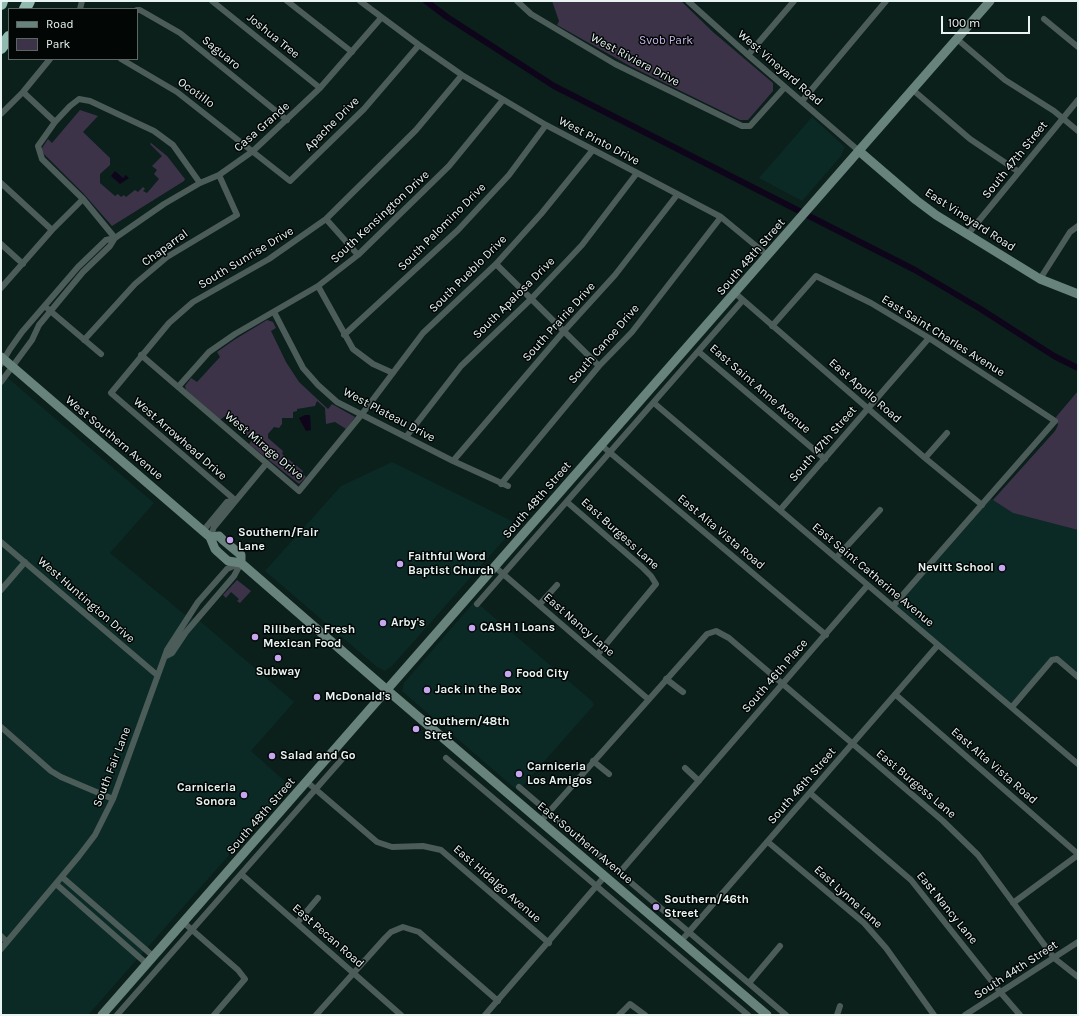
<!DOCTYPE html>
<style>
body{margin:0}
#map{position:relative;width:1079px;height:1016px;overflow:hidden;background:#0b1f1b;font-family:Karla,sans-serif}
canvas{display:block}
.frame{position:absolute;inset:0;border:2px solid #e7f4f1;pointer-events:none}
.legend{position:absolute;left:8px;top:8px;width:130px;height:52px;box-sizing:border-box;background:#020706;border:1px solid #5e6664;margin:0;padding:5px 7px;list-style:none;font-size:12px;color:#e7f4f1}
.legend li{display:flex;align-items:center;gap:8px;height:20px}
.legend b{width:20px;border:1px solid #5e6664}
.scale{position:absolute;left:941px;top:16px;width:89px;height:18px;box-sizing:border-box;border:2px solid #e7f4f1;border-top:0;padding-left:5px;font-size:12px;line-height:14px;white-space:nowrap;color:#e7f4f1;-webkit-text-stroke:3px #020706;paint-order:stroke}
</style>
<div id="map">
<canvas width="1079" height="1016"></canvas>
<div class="frame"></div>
<ul class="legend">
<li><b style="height:5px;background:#68827c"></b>Road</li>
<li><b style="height:11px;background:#3d3349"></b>Park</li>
</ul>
<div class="scale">100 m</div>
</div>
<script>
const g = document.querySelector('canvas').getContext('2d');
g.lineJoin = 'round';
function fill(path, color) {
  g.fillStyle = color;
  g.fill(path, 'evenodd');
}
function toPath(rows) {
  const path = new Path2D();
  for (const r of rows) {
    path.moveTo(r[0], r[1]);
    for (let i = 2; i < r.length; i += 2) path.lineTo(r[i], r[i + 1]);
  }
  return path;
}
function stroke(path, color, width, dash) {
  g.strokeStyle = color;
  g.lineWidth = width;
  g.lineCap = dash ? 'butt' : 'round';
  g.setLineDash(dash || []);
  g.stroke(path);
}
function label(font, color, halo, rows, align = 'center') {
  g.font = font + ' Karla,sans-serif';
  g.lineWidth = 3;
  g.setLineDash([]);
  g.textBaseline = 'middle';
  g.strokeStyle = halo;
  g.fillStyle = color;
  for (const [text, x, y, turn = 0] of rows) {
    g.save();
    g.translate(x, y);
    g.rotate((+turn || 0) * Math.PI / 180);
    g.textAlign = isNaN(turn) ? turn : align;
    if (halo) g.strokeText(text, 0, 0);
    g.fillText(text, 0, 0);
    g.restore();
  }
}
fill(toPath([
 [812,117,845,147,841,156,802,201,759,178],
 [1,372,154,503,110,553,184,614,200,621,294,702,251,751,290,786,88,1015,1,1015],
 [392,462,518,524,392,666,385,671,377,667,265,571,341,486],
 [989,497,1013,513,1078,530,1078,677,1057,659,1012,707,893,606],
 [475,601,592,701,594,705,518,791,402,691,404,683]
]), '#0b2a25');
fill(toPath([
 [552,1,681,1,713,32,773,83,773,91,748,120,740,120,630,66,557,25,559,21],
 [80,110,98,116,83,132,110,158,110,165,100,174,100,183,115,196,118,194,121,197,124,195,126,197,135,190,138,192,143,187,145,189,143,191,147,193,159,179,154,174,157,170,152,166,162,156,150,144,151,143,167,156,185,179,184,181,112,226,83,193,42,152,42,148,48,139,52,143],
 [267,320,273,322,276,328,271,331,286,362,299,382,328,409,332,404,355,417,346,429,335,422,326,424,325,408,317,401,315,406,297,409,297,411,293,412,293,418,282,418,282,424,279,428,274,427,268,434,268,438,283,451,282,454,303,471,302,473,306,477,299,484,249,444,252,440,225,416,220,420,186,390,185,386,191,378,197,382,220,357,217,352,234,340],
 [1078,391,1078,530,1013,513,993,500,1055,431,1058,425,1056,417],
 [237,580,251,591,240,603,237,601,239,599,231,592,226,598,223,595]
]), '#3d3349');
fill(toPath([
 [115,171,123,178,126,175,129,178,120,184,111,176],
 [305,415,310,415,311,430,306,431,299,418]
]), '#0f051a');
stroke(toPath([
 [426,1,447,17,554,86,915,270,979,308,1054,356,1078,368]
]), '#0f051a', 6);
stroke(toPath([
 [212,1,320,88],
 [287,1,352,52],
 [360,1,419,45,462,75,546,125,721,217,767,255],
 [517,1,531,14,615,64,742,126,750,126,785,87],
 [688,1,748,55,859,151],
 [80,9,82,1],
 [137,10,140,10,180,33,287,120],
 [1044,19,1078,47],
 [957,39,1005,80,1054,111,1078,131],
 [748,55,794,1],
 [121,59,177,92,290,181,364,109,419,45],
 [913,90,970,139,1019,172],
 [23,92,55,122],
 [802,101,886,1],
 [1,114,23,92,50,59],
 [1,183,52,230],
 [326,219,358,255],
 [968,234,1078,100],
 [115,238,83,199,42,159,38,146,55,122,70,106,79,99,90,101,154,131,173,145,200,183],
 [1,244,23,264],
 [496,264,599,366],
 [1040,279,1070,232,1078,226],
 [318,286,353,349,373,364,393,373],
 [1,288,52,230,83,199],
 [735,293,925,458,982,505],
 [48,309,101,354],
 [274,312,303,368,318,385,337,402,453,461,508,486],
 [772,326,816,276,871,303,929,338,1055,421,893,606],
 [344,335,458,230,509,175,546,125],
 [84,340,135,284,167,257,237,215,219,175],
 [699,352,825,459],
 [141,355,299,491,362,414,423,333,496,264,541,214,592,151],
 [1,364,10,349,22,332,78,267,106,240,115,238,164,204,200,183,219,175,253,151,320,88,381,18],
 [1,382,32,340,39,325,83,272,110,246,115,238],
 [178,387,209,352,235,334,318,286,358,255,449,166,503,100],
 [654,403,1078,764],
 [406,437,461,366,531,299,582,245,637,173],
 [601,445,826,635],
 [925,458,947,433],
 [453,461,564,331,615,275,677,195],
 [501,484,599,366,632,332,721,217],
 [235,500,111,393,169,323,193,302,269,259,326,219,416,130,462,75],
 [567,502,642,567,651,576,656,584,597,655],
 [780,510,929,338],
 [203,531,227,502,235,500],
 [210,537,214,527,266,464],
 [1,542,157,675],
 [836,558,880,510],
 [495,567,648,699],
 [1,590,25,562],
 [477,604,743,300],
 [539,605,557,585],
 [166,656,172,653,186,632,234,576,241,563],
 [666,679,683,692],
 [896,695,1078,854],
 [1012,707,1052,660,1057,659,1078,677],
 [1,727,51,771,61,777,113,799],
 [446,758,748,1015],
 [593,761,609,774],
 [685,768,699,781],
 [307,782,377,842,392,847,423,846,441,850,549,943],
 [519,787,786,1015],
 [810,793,911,880,1001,993,1020,1015],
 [540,822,707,634,716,631,729,638,943,821,978,855,1054,958,1078,977],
 [768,842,864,923,886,948,934,1015],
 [620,872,867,586],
 [241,874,401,1015],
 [62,877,153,956],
 [56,884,147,964],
 [1013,903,1078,855],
 [183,922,238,970,245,979,214,1015],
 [297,923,318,898],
 [1,936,7,942],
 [681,941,938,645],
 [1,949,79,856,95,835,113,799,167,650,198,602,227,569,240,563],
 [749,983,780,946],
 [117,1015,343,758],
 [316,1015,385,938,391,932,403,927,419,932,498,1001],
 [485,1015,605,876],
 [619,1015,630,1004,645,1015],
 [837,1015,840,1006],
 [965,1015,1078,942]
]), '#4c5c59', 6);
stroke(toPath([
 [859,151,916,200,936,215,1040,279,1078,294],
 [1,357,210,537,215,549,218,552,228,561,241,563,387,690,767,1015],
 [210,537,219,536,223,540,241,555,241,563],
 [102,1015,990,1]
]), '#68827c', 9);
stroke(toPath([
 [1,4,2,1],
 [25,9,29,1],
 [1,48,9,37]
]), '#90bab0', 12);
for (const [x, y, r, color] of [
 [230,540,4,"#c7a6f0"],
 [400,564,4,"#c7a6f0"],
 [1002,568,4,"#c7a6f0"],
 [383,623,4,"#c7a6f0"],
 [472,628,4,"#c7a6f0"],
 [255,637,4,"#c7a6f0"],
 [278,658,4,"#c7a6f0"],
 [508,674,4,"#c7a6f0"],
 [427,690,4,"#c7a6f0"],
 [317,697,4,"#c7a6f0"],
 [416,729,4,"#c7a6f0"],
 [272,756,4,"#c7a6f0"],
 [519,774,4,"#c7a6f0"],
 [244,795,4,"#c7a6f0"],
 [656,907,4,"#c7a6f0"]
]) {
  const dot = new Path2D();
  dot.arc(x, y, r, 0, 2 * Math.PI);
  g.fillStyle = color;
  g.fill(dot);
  stroke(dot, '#020706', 1.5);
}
label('12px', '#e7f4f1', '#020706', [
 ["Joshua Tree",273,36,39],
 ["Saguaro",221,53,39],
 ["West Riviera Drive",635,60,28],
 ["West Vineyard Road",780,68,41],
 ["Ocotillo",196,93,36],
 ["Apache Drive",332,124,-45],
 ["Casa Grande",262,127,-41],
 ["West Pinto Drive",599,141,28],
 ["South 47th Street",1015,160,-51],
 ["South Kensington Drive",380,217,-43],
 ["East Vineyard Road",970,220,33],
 ["South Palomino Drive",442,227,-45],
 ["Chaparral",165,248,-36],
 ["South 48th Street",751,257,-49],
 ["South Sunrise Drive",246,258,-31],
 ["South Pueblo Drive",468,274,-45],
 ["South Apalosa Drive",514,298,-45],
 ["South Prairie Drive",559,322,-48],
 ["East Saint Charles Avenue",943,336,32],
 ["South Canoe Drive",604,344,-49],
 ["East Saint Anne Avenue",760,389,41],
 ["East Apollo Road",865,391,41],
 ["West Plateau Drive",389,415,28],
 ["West Southern Avenue",114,438,40],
 ["West Arrowhead Drive",180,439,41],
 ["South 47th Street",823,444,-49],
 ["West Mirage Drive",264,446,40],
 ["South 48th Street",537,500,-49],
 ["East Alta Vista Road",721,532,40],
 ["East Burgess Lane",620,534,42],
 ["East Saint Catherine Avenue",873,575,40],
 ["West Huntington Drive",86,600,41],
 ["East Nancy Lane",579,625,41],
 ["South 46th Place",775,676,-49],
 ["East Alta Vista Road",994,766,41],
 ["South Fair Lane",112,767,-69],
 ["East Burgess Lane",916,784,40],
 ["South 46th Street",802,786,-49],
 ["South 48th Street",261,816,-49],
 ["East Southern Avenue",585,843,40],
 ["East Hidalgo Avenue",497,884,41],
 ["East Lynne Lane",848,897,42],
 ["East Nancy Lane",947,908,51],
 ["East Pecan Road",328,936,41],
 ["South 44th Street",1016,970,-33]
]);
label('12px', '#cbb5e9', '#020706', [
 ["Svob Park",666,41]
]);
label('bold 12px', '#e7f4f1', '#020706', [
 ["Southern/Fair",238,533],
 ["Lane",238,547],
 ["Faithful Word",408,557],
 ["Baptist Church",408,571],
 ["Nevitt School",994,568,"right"],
 ["Arby's",391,623],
 ["CASH 1 Loans",480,628],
 ["Riliberto's Fresh",263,630],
 ["Mexican Food",263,644],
 ["Subway",278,672,"center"],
 ["Food City",516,674],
 ["Jack in the Box",435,690],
 ["McDonald's",325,697],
 ["Southern/48th",424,722],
 ["Stret",424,736],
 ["Salad and Go",280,756],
 ["Carniceria",527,767],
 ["Los Amigos",527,781],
 ["Carniceria",236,788,"right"],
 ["Sonora",236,802,"right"],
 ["Southern/46th",664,900],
 ["Street",664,914]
], 'left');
</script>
